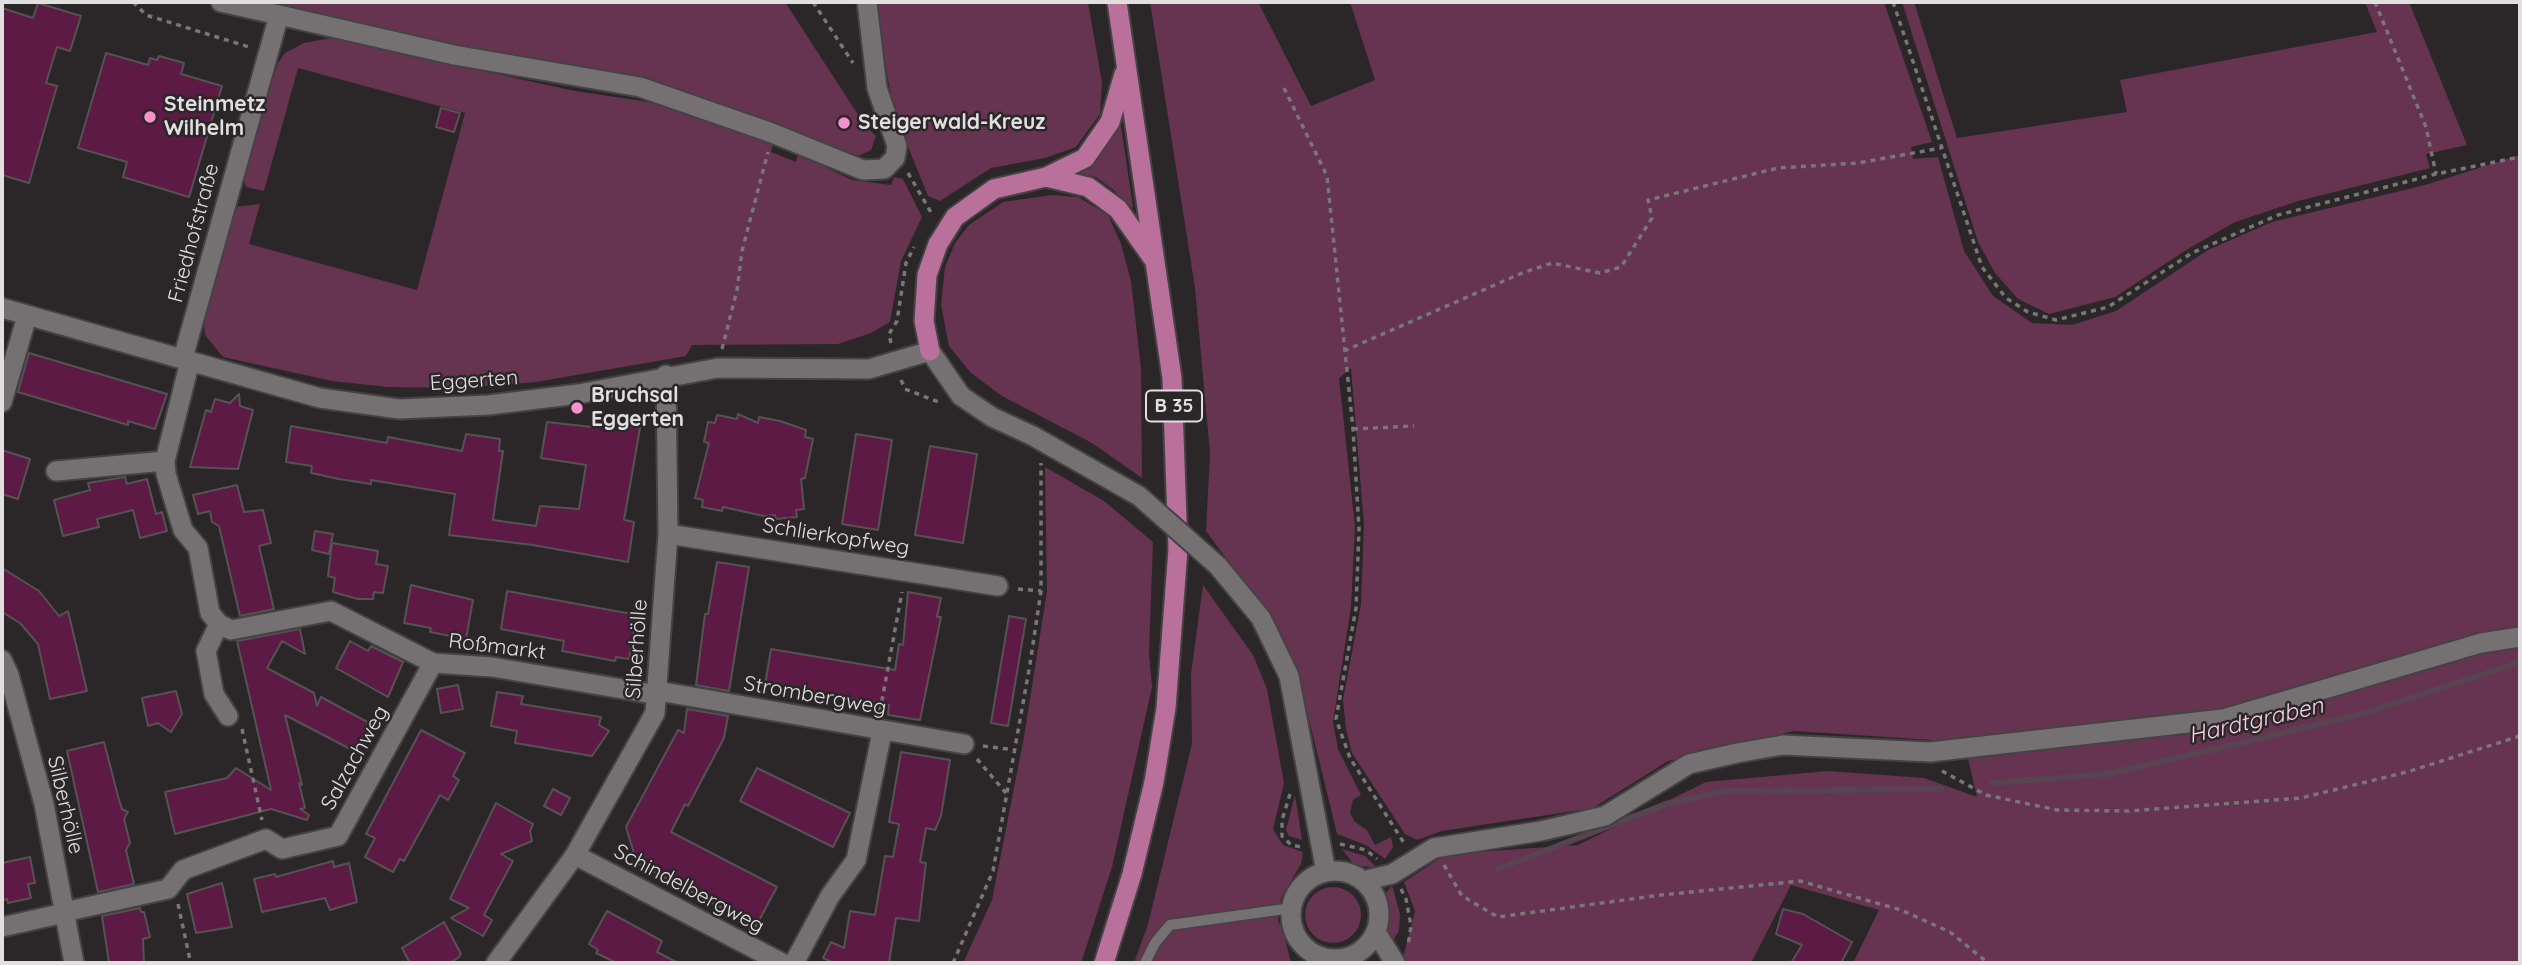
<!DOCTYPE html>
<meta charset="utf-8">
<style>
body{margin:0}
#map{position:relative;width:2522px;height:965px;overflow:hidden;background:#2b2729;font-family:Quicksand,sans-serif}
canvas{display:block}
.frame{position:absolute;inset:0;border:4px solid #e1dfe0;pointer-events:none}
</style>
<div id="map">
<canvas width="2522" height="965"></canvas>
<div class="frame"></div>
</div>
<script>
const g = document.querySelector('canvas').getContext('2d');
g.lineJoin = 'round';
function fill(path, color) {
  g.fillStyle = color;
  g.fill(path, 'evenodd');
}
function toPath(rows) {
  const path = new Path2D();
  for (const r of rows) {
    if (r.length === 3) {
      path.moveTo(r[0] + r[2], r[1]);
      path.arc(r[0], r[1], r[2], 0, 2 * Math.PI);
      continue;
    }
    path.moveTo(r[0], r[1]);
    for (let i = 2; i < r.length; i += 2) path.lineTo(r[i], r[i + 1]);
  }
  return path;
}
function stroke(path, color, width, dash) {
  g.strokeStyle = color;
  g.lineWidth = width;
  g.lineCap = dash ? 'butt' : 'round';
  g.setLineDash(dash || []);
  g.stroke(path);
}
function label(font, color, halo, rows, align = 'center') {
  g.font = font + ' Quicksand,sans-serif';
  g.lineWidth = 5;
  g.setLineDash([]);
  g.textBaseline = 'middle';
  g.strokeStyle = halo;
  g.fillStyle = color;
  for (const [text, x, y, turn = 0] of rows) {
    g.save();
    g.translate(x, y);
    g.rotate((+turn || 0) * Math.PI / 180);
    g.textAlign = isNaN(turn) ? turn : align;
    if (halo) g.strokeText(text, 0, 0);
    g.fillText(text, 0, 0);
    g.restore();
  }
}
fill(toPath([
 [284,2,785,2,866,127,876,136,871,150,858,156,646,77,454,47,283,5],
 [874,2,1088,2,1102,83,1100,114,1076,147,1045,158,991,168,940,201,928,196,894,112],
 [1150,2,1258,2,1311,106,1375,80,1350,2,1884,2,1932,142,1911,147,1913,159,1938,157,1964,251,1993,296,2032,323,2072,325,2116,311,2208,250,2272,222,2425,185,2520,155,2520,963,1853,963,1879,910,1791,885,1751,963,1406,963,1403,958,1415,911,1404,882,1446,854,1578,845,1706,782,1828,771,1924,778,1977,797,1964,742,1794,731,1668,761,1593,808,1442,831,1417,840,1405,834,1352,753,1346,729,1343,700,1361,604,1364,524,1351,368,1339,378,1355,527,1351,607,1333,722,1338,749,1361,795,1353,800,1350,813,1355,822,1367,830,1375,845,1391,837,1393,847,1385,859,1366,845,1337,834,1296,666,1278,629,1206,531,1210,453,1195,288],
 [1902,2,1914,2,1957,138,2127,112,2120,80,2377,32,2365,2,2409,2,2467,145,2426,154,2430,168,2298,201,2235,222,2186,250,2115,297,2049,314,2018,299,1995,273,1978,242],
 [331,38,575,91,669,105,773,143,771,152,796,162,798,154,852,180,891,185,894,177,903,179,922,217,901,261,890,322,871,333,838,344,692,345,686,356,536,382,459,388,388,387,332,381,223,357,205,335,203,313,235,207,260,204,249,244,417,290,465,113,298,68,264,191,246,187,242,172,278,63,285,53,304,43],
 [1117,124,1121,126,1133,207,1128,209,1115,191,1096,177,1079,173,1079,169,1110,139],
 [1052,195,1078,197,1108,215,1121,244,1131,281,1141,368,1142,478,1092,443,1002,396,971,373,949,346,941,305,945,267,955,243,969,225,1003,202],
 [1045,467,1104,501,1153,542,1149,653,1152,687,1112,867,1081,963,963,963,992,900,1024,737,1047,591],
 [1203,585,1253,655,1267,689,1284,783,1273,829,1283,845,1303,852,1301,864,1281,898,1278,921,1283,930,1291,963,1134,963,1148,924,1192,744,1191,674],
 [1295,795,1302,840,1289,836,1286,830],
 [1342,849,1365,856,1376,867,1355,866],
 [1392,885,1400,914,1399,931,1391,943,1386,934,1384,896],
 [1333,915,28]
]), '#663351');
stroke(toPath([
 [1993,783,2108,774,2211,750,2362,714,2520,662],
 [1498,869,1666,804,1726,791,1941,789]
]), '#584450', 6);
const building = toPath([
 [38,3,81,16,70,51,57,47,46,83,57,86,29,183,2,175,2,8,33,18,38,3],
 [106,53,148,65,150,58,157,60,159,56,184,63,181,74,222,86,189,197,123,177,127,162,78,148,106,53],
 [441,108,460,113,454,132,436,127,441,108],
 [29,353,167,394,155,429,128,421,128,425,18,392,29,353],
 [239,394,240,406,253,410,238,469,190,467,206,410,211,412,215,399,230,403,239,394],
 [738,414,758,423,759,417,780,421,806,430,805,437,813,439,805,478,801,479,804,509,796,510,797,517,776,519,775,515,764,516,723,507,722,511,702,507,703,500,695,498,709,443,704,442,708,422,715,423,717,415,737,419,738,414],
 [594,421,640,428,624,520,634,522,628,562,533,545,449,535,455,494,371,480,371,484,339,479,311,473,312,466,286,462,291,426,387,443,388,437,462,451,466,434,500,439,499,451,503,451,493,520,536,526,540,506,579,509,586,465,541,458,547,422,592,427,594,421],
 [856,434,892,440,878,530,842,524,856,434],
 [930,446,977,454,963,543,915,535,930,446],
 [2,450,30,459,18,499,2,494,2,450],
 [125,477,127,484,147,479,156,514,162,512,167,531,140,538,133,510,97,519,99,527,63,536,54,500,90,490,88,483,125,477],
 [237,485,244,512,263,510,271,543,259,546,274,609,240,616,219,526,212,522,210,511,198,514,193,495,237,485],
 [315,531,333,534,329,554,312,550,315,531],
 [332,543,378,551,376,564,388,566,383,593,374,592,373,599,358,599,333,592,335,578,328,576,332,543],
 [717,562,749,567,729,691,696,685,705,614,708,614,717,562],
 [2,568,39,591,59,616,68,611,87,691,50,699,38,644,20,623,2,612,2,568],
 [411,585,473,600,466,639,430,632,431,628,404,623,411,585],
 [507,591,637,615,629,659,616,657,615,661,562,651,564,641,501,629,507,591],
 [908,592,941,598,937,617,941,617,920,720,888,715,889,705,765,685,771,649,895,670,899,644,903,645,908,592],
 [1009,616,1026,619,1008,726,991,723,1009,616],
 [300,629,305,654,282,641,267,668,314,693,317,706,321,697,371,724,356,752,285,715,302,785,299,783,305,808,300,809,309,815,307,820,271,809,175,834,165,792,227,778,236,768,271,790,237,641,300,629],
 [350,641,368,651,371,646,403,662,388,697,336,668,350,641],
 [458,685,463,709,441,713,437,689,458,685],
 [176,691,182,714,171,732,158,723,148,726,142,698,176,691],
 [497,692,523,696,521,704,601,717,599,725,609,731,592,756,515,743,517,731,491,726,497,692],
 [687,709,728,716,724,738,688,806,685,804,671,832,777,887,756,926,637,863,626,827,678,730,684,733,687,709],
 [421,730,465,753,453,776,459,780,448,800,440,795,404,861,400,859,393,872,365,857,375,838,366,834,421,730],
 [104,742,119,800,122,809,128,812,124,819,130,843,126,850,134,884,98,892,67,751,104,742],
 [901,752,950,760,941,816,935,830,926,828,920,862,926,863,919,921,896,918,889,963,834,963,823,958,831,942,844,948,850,911,875,915,885,856,893,857,899,824,889,822,901,752],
 [757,768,850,813,833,847,740,801,757,768],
 [553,789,570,798,561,815,544,806,553,789],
 [496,803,533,824,530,831,532,841,501,854,513,861,484,915,492,920,483,936,451,918,469,908,450,899,496,803],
 [30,857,35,883,28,884,31,898,8,903,7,899,2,901,2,863,30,857],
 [333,861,334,867,349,863,357,902,330,910,325,898,262,912,254,879,275,874,276,877,333,861],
 [222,883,232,927,196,933,187,894,222,883],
 [140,908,141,912,144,912,150,937,143,939,144,963,109,963,102,916,140,908],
 [1783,909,1803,914,1852,942,1841,963,1791,963,1802,945,1776,934,1783,909],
 [607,911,662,941,657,952,678,963,617,963,596,953,598,950,589,944,607,911],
 [444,922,461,954,458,958,449,963,410,963,402,948,444,922]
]);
fill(building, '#5c1a44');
stroke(building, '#565254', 2);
const service = toPath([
 [1145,963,1155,943,1170,925,1292,908]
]);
const minor = toPath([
 [279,15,454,55,640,87,772,133,863,170,884,169,895,158,897,146,877,88,867,2],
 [2,308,320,398,399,409,489,405,578,394,718,368,869,369,930,351,961,396,992,417,1033,436,1139,496],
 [183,358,279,15,221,2],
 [190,361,165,461,166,474,183,530,198,548,210,613,219,624,231,630,331,611,433,663,492,667,658,695],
 [2,402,27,316],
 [56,471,165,461],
 [668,534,998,586],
 [1218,566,1261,618,1289,676,1326,872],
 [219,624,206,651,214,694,228,716],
 [2,660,9,675,44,804,74,963],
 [658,691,964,744],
 [575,855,782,963],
 [1335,915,44],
 [1363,881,1392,874,1434,848,1541,831,1605,816,1689,764,1737,753,1783,745,1930,752,2223,719,2481,643,2520,637],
 [64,912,168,889,183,870,266,839,282,849,338,836,433,663],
 [2,927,64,913],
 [1376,932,1395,963],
 [496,963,575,855,655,713,668,534,666,375],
 [794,963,830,896,856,860,882,732]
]);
const primary = toPath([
 [1046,177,1088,187,1118,209,1154,260],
 [930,351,924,321,927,275,938,244,955,217,994,189,1046,177,1085,158,1110,122,1124,74],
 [1104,963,1132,874,1154,782,1166,708,1178,549,1172,378,1117,2]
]);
stroke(service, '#454243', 13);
stroke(minor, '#454243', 23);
stroke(primary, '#454243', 23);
stroke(toPath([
 [133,2,146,15,249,47],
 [813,2,853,63],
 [1893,2,1982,267,2006,298,2028,312,2056,320,2108,307,2192,253,2278,215,2436,174,2520,157],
 [2375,2,2426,127,2436,174],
 [1284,88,1327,176,1353,429,1359,529,1356,608,1336,719,1350,758,1404,843],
 [908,173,932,214],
 [891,343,889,334,897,321,906,263,914,247],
 [722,349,737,290,742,251,768,152],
 [1344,351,1522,273,1552,263,1600,273,1621,267,1652,218,1648,200,1778,168,1858,163,1941,148],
 [901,380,905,389,941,403],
 [1353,429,1414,426],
 [1018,589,1041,591],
 [880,711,902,592],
 [242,729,262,820],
 [983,746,1015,750],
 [977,759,1006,793],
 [1942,771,1986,795,2057,810,2128,811,2301,798,2407,772,2520,736],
 [1290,794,1282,820,1282,836,1291,845,1301,847],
 [1340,844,1366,850,1377,859],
 [1444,865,1462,896,1498,917,1661,895,1800,881,1901,910,1950,932,1988,963],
 [1401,889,1406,899,1411,926,1408,946],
 [178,904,190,960,188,963],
 [953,963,993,871,1030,664,1041,591,1041,463]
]), '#797678', 3.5, [5, 5]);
stroke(service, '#757072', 10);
stroke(minor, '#757072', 19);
stroke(primary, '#b9709b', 19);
const minorBridge = toPath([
 [1139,496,1218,566]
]);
stroke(minorBridge, '#454243', 23, []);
stroke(minorBridge, '#757072', 19);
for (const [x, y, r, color] of [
 [150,117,7,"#f890cc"],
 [844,123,7,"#f890cc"],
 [577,408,7,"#f890cc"]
]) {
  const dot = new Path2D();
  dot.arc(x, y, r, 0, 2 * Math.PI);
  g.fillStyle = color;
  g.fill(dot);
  stroke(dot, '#2b2729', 2.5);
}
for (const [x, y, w] of [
 [1174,406,56]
]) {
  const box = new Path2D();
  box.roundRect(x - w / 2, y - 15.5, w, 31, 5);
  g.fillStyle = '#2b2729';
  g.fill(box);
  stroke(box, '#e1dfe0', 2);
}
label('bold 19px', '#e1dfe0', null, [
 ["B 35",1174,406]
]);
label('bold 21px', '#e1dfe0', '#2b2729', [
 ["Steinmetz",164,105],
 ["Wilhelm",164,129],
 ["Steigerwald-Kreuz",858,123],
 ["Bruchsal",591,396],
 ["Eggerten",591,420]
], 'left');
label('21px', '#e1dfe0', '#2b2729', [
 ["Friedhofstraße",194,233,-75],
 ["Eggerten",474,381,-4],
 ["Schlierkopfweg",836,537,9],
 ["Roßmarkt",497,647,7],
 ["Silberhölle",637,649,-86],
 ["Strombergweg",815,696,10],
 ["Salzachweg",355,758,-61],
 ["Silberhölle",65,805,77],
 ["Schindelbergweg",689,889,28]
]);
label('italic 23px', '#fad0e7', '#2b2729', [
 ["Hardtgraben",2256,721,-13]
]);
</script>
